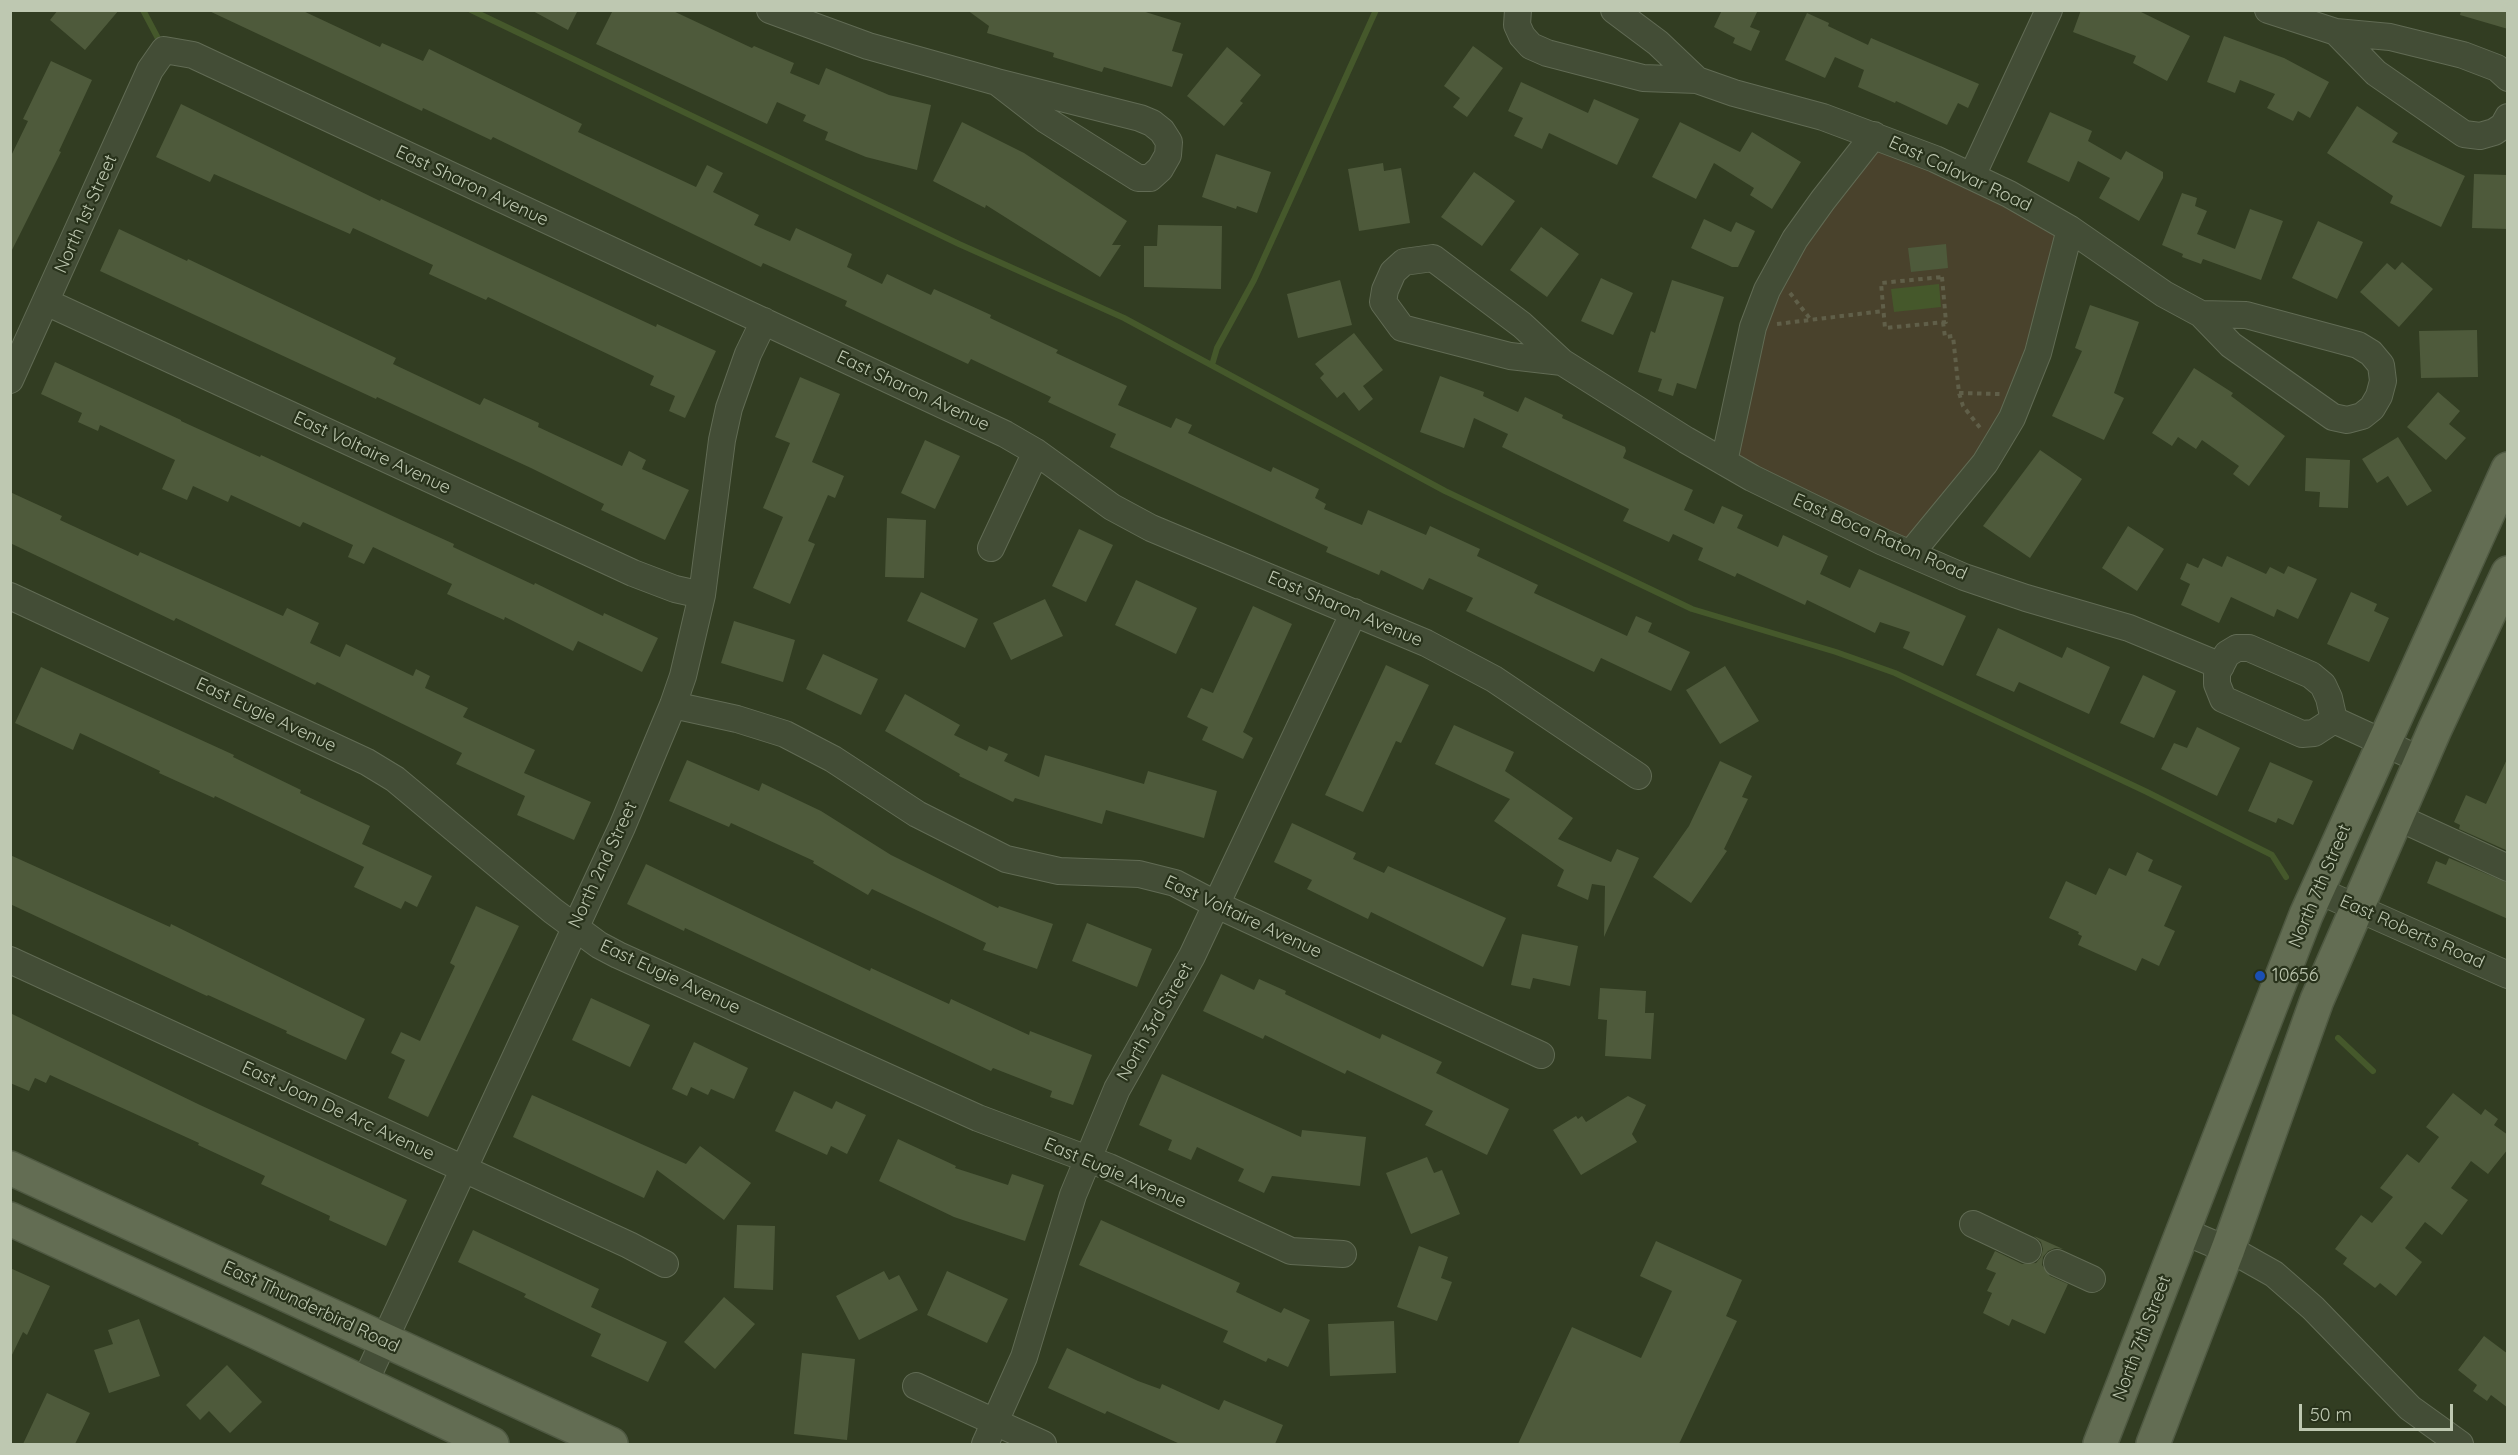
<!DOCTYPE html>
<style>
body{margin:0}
#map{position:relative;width:2518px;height:1455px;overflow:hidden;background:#323d22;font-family:Quicksand,sans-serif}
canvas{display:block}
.frame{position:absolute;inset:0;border:12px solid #bec8b1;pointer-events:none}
.scale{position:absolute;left:2299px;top:1404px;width:154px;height:27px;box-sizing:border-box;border:3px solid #bec8b1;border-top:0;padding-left:8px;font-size:18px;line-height:21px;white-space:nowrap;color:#bec8b1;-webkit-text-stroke:4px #28321b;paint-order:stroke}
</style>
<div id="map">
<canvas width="2518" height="1455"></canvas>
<div class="frame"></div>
<div class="scale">50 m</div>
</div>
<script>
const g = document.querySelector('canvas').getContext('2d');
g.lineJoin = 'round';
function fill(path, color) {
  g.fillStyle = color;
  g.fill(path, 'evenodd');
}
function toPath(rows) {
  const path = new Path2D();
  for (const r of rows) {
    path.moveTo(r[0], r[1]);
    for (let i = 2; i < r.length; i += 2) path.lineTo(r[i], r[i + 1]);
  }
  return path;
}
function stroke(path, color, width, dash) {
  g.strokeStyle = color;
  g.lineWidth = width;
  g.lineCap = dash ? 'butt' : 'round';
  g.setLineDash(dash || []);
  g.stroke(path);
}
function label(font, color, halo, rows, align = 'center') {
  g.font = font + ' Quicksand,sans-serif';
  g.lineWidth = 4.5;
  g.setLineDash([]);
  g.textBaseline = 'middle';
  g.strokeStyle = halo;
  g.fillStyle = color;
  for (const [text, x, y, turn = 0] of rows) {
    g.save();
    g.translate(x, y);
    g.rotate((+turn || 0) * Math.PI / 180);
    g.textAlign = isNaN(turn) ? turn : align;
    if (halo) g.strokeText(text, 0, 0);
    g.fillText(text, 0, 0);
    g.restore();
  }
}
fill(toPath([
 [1874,135,2070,229,2023,395,1911,553,1724,462,1753,327]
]), '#49422c');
fill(toPath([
 [1939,284,1941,307,1894,312,1891,289]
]), '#45582b');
stroke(toPath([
 [143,10,162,46],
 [471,10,959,244,1124,318,1445,491,1692,609,1836,652,1895,673,2147,792,2272,855,2286,877],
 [1212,365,1217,348,1254,280,1376,10],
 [2338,1038,2373,1071]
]), '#45582b', 6);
fill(toPath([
 [58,10,119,10,85,50,50,20],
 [207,10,301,10,380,47,382,43,423,61,429,49,582,124,578,132,696,187,707,165,723,173,713,192,759,215,754,225,790,241,796,228,852,254,847,267,882,284,887,274,931,295,934,289,991,315,990,318,1058,350,1056,353,1127,386,1118,405,1171,428,1176,418,1192,425,1188,433,1271,472,1273,467,1319,489,1315,498,1326,504,1324,509,1362,525,1368,510,1426,535,1430,526,1480,549,1477,556,1538,585,1534,593,1627,636,1636,616,1652,623,1648,632,1690,652,1671,691,1601,658,1594,672,1466,611,1473,598,1429,578,1423,590,1381,570,1379,575,1326,552,1328,547,1110,447,1116,434,1048,402,1051,397,971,359,968,364,845,306,847,301,763,263,761,267,493,137,491,140,423,108,422,111],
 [531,10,578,10,568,30],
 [613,10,671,10,752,48,754,46,794,63,790,73,819,85,826,68,889,95,931,105,917,170,866,157,825,140,828,132,803,121,806,115,777,102,767,124,596,44],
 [967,10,1139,10,1181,23,1172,51,1183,54,1172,87,1104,67,1102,72,1053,57,1054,53,987,33,989,26],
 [1722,10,1758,10,1750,27,1760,31,1751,51,1733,43,1735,38,1714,27],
 [2081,10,2137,10,2190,36,2167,81,2133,63,2136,56,2073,32],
 [2461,10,2508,10,2508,29,2460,15],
 [1807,13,1829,23,1828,26,1868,45,1871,38,1979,84,1968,108,1958,103,1947,125,1896,101,1895,103,1858,87,1864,70,1835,57,1825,78,1785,60],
 [2224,36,2284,58,2329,82,2310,118,2298,111,2293,121,2267,108,2275,94,2240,80,2235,93,2207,82],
 [1473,46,1503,68,1467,117,1453,107,1460,98,1444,86],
 [1227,47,1261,75,1240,101,1243,103,1224,126,1187,96],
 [51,61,92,80,59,151,61,152,10,254,10,158,28,121,23,119],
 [1521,82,1588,113,1594,99,1639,119,1617,165,1549,133,1542,149,1514,136,1523,118,1508,111],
 [181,104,380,201,381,199,656,327,657,324,716,351,685,418,669,411,675,396,650,385,654,376,488,297,486,300,429,274,433,265,353,228,350,234,214,174,210,182,156,157],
 [2357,106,2398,133,2392,142,2465,176,2441,227,2390,203,2393,196,2327,153],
 [2050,112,2092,131,2088,141,2121,160,2126,151,2163,172,2163,178,2139,221,2099,198,2110,178,2078,161,2069,182,2027,162],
 [962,122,1024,153,1127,221,1112,245,1121,245,1100,277,986,205,985,208,933,181],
 [1680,122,1740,152,1752,132,1801,162,1772,209,1750,195,1754,188,1714,163,1696,199,1652,177],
 [1216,154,1271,172,1257,213,1237,206,1236,209,1202,197],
 [1383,163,1384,171,1401,168,1410,223,1359,231,1348,169],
 [1474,172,1515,201,1482,246,1441,217],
 [2474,174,2508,175,2508,229,2472,228],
 [2182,193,2197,198,2195,206,2207,211,2197,234,2235,249,2250,209,2283,221,2261,280,2203,259,2201,264,2182,257,2183,254,2162,245],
 [1704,219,1731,232,1736,222,1755,231,1738,267,1732,267,1691,248],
 [2318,221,2363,242,2337,299,2292,278],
 [1158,225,1222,226,1221,289,1144,287,1144,246,1157,246],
 [1541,227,1579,254,1547,297,1510,270],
 [119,229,187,261,188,259,396,358,393,364,480,405,484,398,539,423,538,427,622,466,629,451,646,460,642,469,689,490,665,540,601,510,604,504,531,468,377,397,376,399,100,271],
 [1946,244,1948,268,1911,272,1908,248],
 [2402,262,2433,289,2399,327,2360,292,2387,263,2395,270],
 [1601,278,1633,293,1613,335,1581,321],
 [1340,280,1352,325,1298,338,1287,294],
 [1672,280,1724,297,1696,389,1677,383,1673,396,1658,391,1662,379,1638,372,1651,331,1655,333],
 [2090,305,2139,322,2114,393,2124,398,2104,440,2052,416,2082,351,2075,348],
 [2477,330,2478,377,2421,378,2419,331],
 [1354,333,1383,370,1363,386,1373,399,1359,411,1344,392,1337,398,1320,378,1324,374,1315,364],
 [55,362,181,420,181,421,260,457,261,455,399,519,454,544,453,547,534,585,535,583,603,616,604,613,658,638,642,672,578,641,573,651,505,617,504,620,447,594,452,584,373,547,364,564,348,557,353,545,303,522,300,527,231,495,228,502,193,486,187,500,162,489,175,460,100,425,98,431,78,422,82,413,41,394],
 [2194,368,2233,393,2231,396,2285,436,2249,486,2233,474,2239,466,2202,440,2196,449,2178,437,2172,446,2152,433],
 [1440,376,1484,392,1483,396,1518,412,1525,397,1563,415,1562,418,1625,447,1626,451,1623,458,1693,490,1684,510,1714,524,1722,506,1743,515,1737,528,1778,547,1783,535,1828,556,1820,574,1850,588,1859,569,1966,616,1943,666,1903,648,1910,632,1880,622,1875,633,1807,600,1805,605,1737,573,1735,577,1698,560,1703,548,1673,534,1669,542,1623,521,1629,509,1502,447,1508,434,1474,418,1464,448,1420,432],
 [800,377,840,394,812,462,844,476,835,498,828,495,808,541,815,544,790,604,753,588,783,517,763,508,790,443,775,437],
 [2438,392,2460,411,2449,424,2466,438,2446,460,2407,427],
 [2398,437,2432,491,2407,506,2388,476,2377,483,2362,459],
 [925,440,960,456,935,509,901,493],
 [2040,450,2082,479,2030,558,1983,526],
 [2306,458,2350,460,2348,508,2319,507,2320,492,2305,491],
 [10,492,62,516,60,520,138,556,140,552,283,616,287,608,319,623,310,643,340,657,346,644,413,676,416,669,430,676,425,688,468,708,463,717,535,750,524,773,591,802,574,840,517,815,525,796,456,764,462,753,317,682,315,685,176,618,174,621,10,543],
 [887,518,926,520,924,578,885,577],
 [2128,526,2164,549,2137,591,2102,568],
 [1079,529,1113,545,1086,602,1052,586],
 [2227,556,2266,574,2270,567,2284,574,2288,566,2317,579,2298,619,2277,609,2274,617,2231,597,2219,623,2181,605,2190,584,2180,579,2187,563,2198,568,2203,558,2222,567],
 [1136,580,1197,608,1176,654,1115,625],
 [921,592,978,619,965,648,907,621],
 [2351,592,2377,604,2374,611,2389,618,2369,662,2327,644],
 [1045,599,1063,636,1011,660,993,623],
 [1253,606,1292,624,1243,732,1253,738,1243,759,1202,740,1208,727,1187,717,1201,688,1213,693],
 [734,621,795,640,783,682,721,663],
 [1998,628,2062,658,2067,647,2110,667,2089,714,2019,682,2014,692,1976,675],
 [823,654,878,679,861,715,806,689],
 [1386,665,1429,685,1401,743,1396,741,1363,812,1325,795],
 [1725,666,1759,721,1720,744,1686,690],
 [41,667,234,755,233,757,301,790,300,793,370,826,362,844,432,876,417,907,405,901,401,909,354,887,364,867,215,796,214,798,159,773,160,771,80,733,73,750,15,723],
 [2143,675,2176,691,2154,738,2120,723],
 [905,694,960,725,954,735,987,751,989,746,1008,754,1004,761,1039,777,1045,755,1144,784,1148,771,1217,791,1204,838,1106,810,1102,824,1015,798,1013,802,959,776,960,774,885,731],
 [1454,725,1514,752,1505,771,1573,818,1558,839,1611,862,1617,849,1639,858,1604,937,1605,886,1592,884,1588,900,1557,886,1564,870,1494,821,1510,799,1435,764],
 [2197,727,2240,748,2217,796,2161,769,2174,743,2187,748],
 [2508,757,2508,851,2459,829,2460,825,2454,822,2466,795,2486,804],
 [687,760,759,791,762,783,821,811,891,855,998,908,999,906,1053,924,1037,969,983,950,986,943,872,889,868,895,813,863,814,861,731,823,729,827,669,801],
 [1720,761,1752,776,1742,797,1748,799,1724,849,1727,851,1691,903,1653,877,1689,826],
 [2270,762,2313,781,2293,825,2278,818,2276,823,2248,811],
 [1292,823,1356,853,1353,859,1384,873,1388,866,1506,918,1483,967,1371,912,1368,919,1307,889,1312,880,1274,862],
 [2137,852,2153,860,2148,871,2182,886,2164,926,2175,931,2159,966,2142,958,2136,971,2078,945,2082,936,2078,934,2079,932,2049,918,2066,881,2096,895,2109,868,2126,876],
 [10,855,170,927,171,924,365,1019,346,1060,286,1033,287,1031,208,995,207,996,10,904],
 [2449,858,2508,883,2508,919,2427,883,2436,861,2446,865],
 [646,864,870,971,871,968,949,1004,951,999,1029,1035,1030,1031,1092,1055,1073,1105,1050,1097,1052,1091,993,1068,991,1071,685,928,684,931,627,904],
 [476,906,519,926,428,1117,388,1098,405,1060,391,1053,401,1032,420,1041,455,966,450,963],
 [1087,923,1152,949,1137,987,1072,961],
 [1522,934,1578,946,1570,986,1533,978,1530,989,1511,985],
 [1221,974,1254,990,1259,979,1286,991,1285,994,1380,1039,1382,1034,1442,1062,1436,1073,1509,1109,1487,1155,1425,1125,1433,1111,1347,1070,1345,1074,1265,1035,1263,1039,1203,1011],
 [1600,988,1646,991,1645,1013,1654,1013,1651,1059,1605,1056,1607,1020,1598,1019],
 [591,998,650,1025,630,1067,572,1040],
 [10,1013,200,1105,407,1200,386,1246,329,1220,330,1216,261,1184,265,1176,198,1145,199,1143,50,1075,46,1083,35,1078,29,1091,10,1083],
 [694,1042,748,1068,734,1099,711,1089,708,1095,691,1087,687,1096,672,1089],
 [1162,1074,1301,1137,1302,1130,1366,1137,1360,1186,1272,1176,1264,1193,1238,1181,1244,1169,1197,1147,1191,1160,1168,1150,1172,1140,1139,1125],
 [794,1091,832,1109,836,1101,866,1115,847,1154,831,1146,827,1155,775,1131],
 [2453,1093,2481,1115,2485,1109,2498,1119,2494,1125,2508,1135,2508,1149,2488,1174,2471,1161,2451,1188,2468,1200,2442,1235,2425,1222,2405,1248,2422,1262,2396,1296,2380,1283,2375,1288,2343,1264,2347,1258,2335,1249,2361,1215,2372,1223,2393,1197,2380,1188,2407,1154,2419,1163,2439,1137,2426,1127],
 [532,1095,686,1164,700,1146,751,1183,724,1220,657,1170,644,1198,513,1137],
 [1628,1096,1646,1105,1632,1134,1637,1142,1581,1175,1553,1130,1576,1116,1578,1119,1582,1116,1586,1122],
 [898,1139,956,1166,955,1168,1008,1185,1012,1174,1044,1185,1025,1241,954,1217,879,1181],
 [1427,1157,1434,1173,1442,1170,1460,1214,1411,1234,1386,1173],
 [1101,1220,1240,1283,1236,1292,1281,1313,1284,1308,1310,1320,1288,1367,1268,1358,1266,1362,1223,1342,1228,1331,1079,1265],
 [737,1225,775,1226,773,1290,734,1288],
 [473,1230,599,1289,591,1307,667,1342,648,1382,591,1356,601,1334,524,1297,526,1294,458,1262],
 [2034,1236,2063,1249,2055,1248,2048,1251,2043,1257,2042,1265,2050,1276,2068,1284,2045,1334,2012,1319,2009,1326,1983,1313,1992,1293,1987,1291,1996,1273,1986,1269,1995,1251,2022,1264,2036,1263,2041,1257,2043,1249,2041,1242],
 [1656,1241,1742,1280,1726,1316,1737,1321,1679,1444,1518,1444,1572,1327,1641,1358,1672,1291,1640,1276],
 [1419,1246,1448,1257,1441,1278,1452,1282,1437,1321,1397,1307],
 [10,1268,50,1286,27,1335,23,1332,10,1359],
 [884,1271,889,1280,899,1275,918,1310,859,1340,836,1296],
 [947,1271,1008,1299,987,1343,927,1315],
 [724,1297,755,1324,715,1369,684,1342],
 [139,1319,160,1376,109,1393,94,1350,113,1344,108,1330],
 [1394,1321,1396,1373,1330,1376,1328,1324],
 [2484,1336,2508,1354,2508,1408,2491,1395,2487,1401,2473,1391,2477,1385,2458,1370],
 [1067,1348,1138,1381,1160,1389,1162,1384,1219,1410,1224,1400,1283,1425,1275,1444,1180,1444,1107,1411,1105,1414,1048,1388],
 [802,1353,855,1359,847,1440,794,1434],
 [227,1365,262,1402,230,1433,209,1411,200,1420,186,1405],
 [47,1393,90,1413,75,1444,23,1444]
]), '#4e5a3b');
const minor = toPath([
 [770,10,868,46,997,82,1140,118,1152,123,1162,131,1169,142,1168,155,1160,169,1150,178,1138,178,1046,120,997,82],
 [1518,10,1517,25,1522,36,1531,46,1547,53,1643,78,1697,80,1734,93,1823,117,1935,159,2009,194,2070,229,2164,294,2201,314,2231,345,2333,417,2347,420,2362,416,2372,408,2379,396,2383,381,2381,365,2371,353,2358,345,2246,315,2201,314],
 [1614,10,1658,43,1697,80],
 [2268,10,2336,32,2390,37,2463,55,2497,68,2508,78],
 [2336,32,2376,73,2464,134,2480,136,2494,132,2503,126,2508,117],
 [1972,176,2049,10],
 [46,302,633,573,675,589,702,595],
 [1562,362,1510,356,1402,328,1383,302,1385,290,1393,272,1404,262,1433,258,1522,325,1562,362,1686,440,1752,478,1883,542,1964,577,2026,598,2129,628,2221,666],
 [10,380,150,70,164,50,193,55,1005,434,1036,452,1112,507,1151,528,1426,643,1494,679,1638,776],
 [1724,462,1753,327,1767,290,1795,239,1823,200,1874,135],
 [991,548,1036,452],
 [1911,553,1985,463,2012,418,2038,353,2070,229],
 [10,596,367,762,395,779,553,911,599,945,618,955,978,1118,1109,1167,1291,1251,1343,1254],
 [2237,648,2249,648,2311,675,2323,685,2329,698,2334,720,2314,733,2302,734,2223,699,2217,684,2217,673,2227,654,2237,648],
 [673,705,737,719,785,734,833,759,917,814,1006,859,1059,871,1139,874,1175,883,1217,905,1541,1055],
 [2334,720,2421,760],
 [2397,817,2508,868],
 [2317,890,2508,975],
 [10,960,629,1245,665,1264],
 [1973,1224,2028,1250],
 [2183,1231,2242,1256,2274,1274,2313,1308,2410,1408,2460,1444],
 [2057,1263,2092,1279],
 [364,1384,622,827,673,705,683,676,702,595,722,440,729,408,748,354,764,321],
 [916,1386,1043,1444],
 [985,1444,1024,1357,1073,1195,1117,1089,1192,956,1354,612]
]);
const major = toPath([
 [10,1168,611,1444],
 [10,1219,254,1331,492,1444],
 [2100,1444,2306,915,2508,469],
 [2153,1444,2228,1249,2317,1000,2435,729,2508,573]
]);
stroke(minor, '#616b54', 28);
stroke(major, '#4f5942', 36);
stroke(toPath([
 [1942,277,1946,322,1885,328,1881,283,1942,277],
 [1790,293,1811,320],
 [1943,322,1945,337,1953,336,1959,393,1963,406,1981,429],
 [1777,324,1883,311],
 [1959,393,2000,394]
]), '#605f49', 4, [4.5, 4.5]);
stroke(minor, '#434d36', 26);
stroke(major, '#636d53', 33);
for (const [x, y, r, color] of [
 [2260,976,6,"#1a4fb4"]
]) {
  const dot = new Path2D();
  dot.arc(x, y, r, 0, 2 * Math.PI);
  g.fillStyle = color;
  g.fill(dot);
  stroke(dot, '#28321b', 2);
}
label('18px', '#bec8b1', '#28321b', [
 ["East Calavar Road",1960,174,25],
 ["East Sharon Avenue",472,186,25],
 ["North 1st Street",86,214,-66],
 ["East Sharon Avenue",913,391,25],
 ["East Voltaire Avenue",372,453,25],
 ["East Boca Raton Road",1880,537,24],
 ["East Sharon Avenue",1345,609,23],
 ["East Eugie Avenue",266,715,25],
 ["North 2nd Street",603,865,-65],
 ["North 7th Street",2320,886,-67],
 ["East Voltaire Avenue",1243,917,25],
 ["East Roberts Road",2412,932,24],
 ["East Eugie Avenue",670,977,25],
 ["North 3rd Street",1155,1022,-60],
 ["East Joan De Arc Avenue",338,1111,25],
 ["East Eugie Avenue",1115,1173,23],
 ["East Thunderbird Road",311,1307,25],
 ["North 7th Street",2142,1338,-69]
]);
label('18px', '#bec8b1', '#28321b', [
 ["10656",2272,976]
], 'left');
</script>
